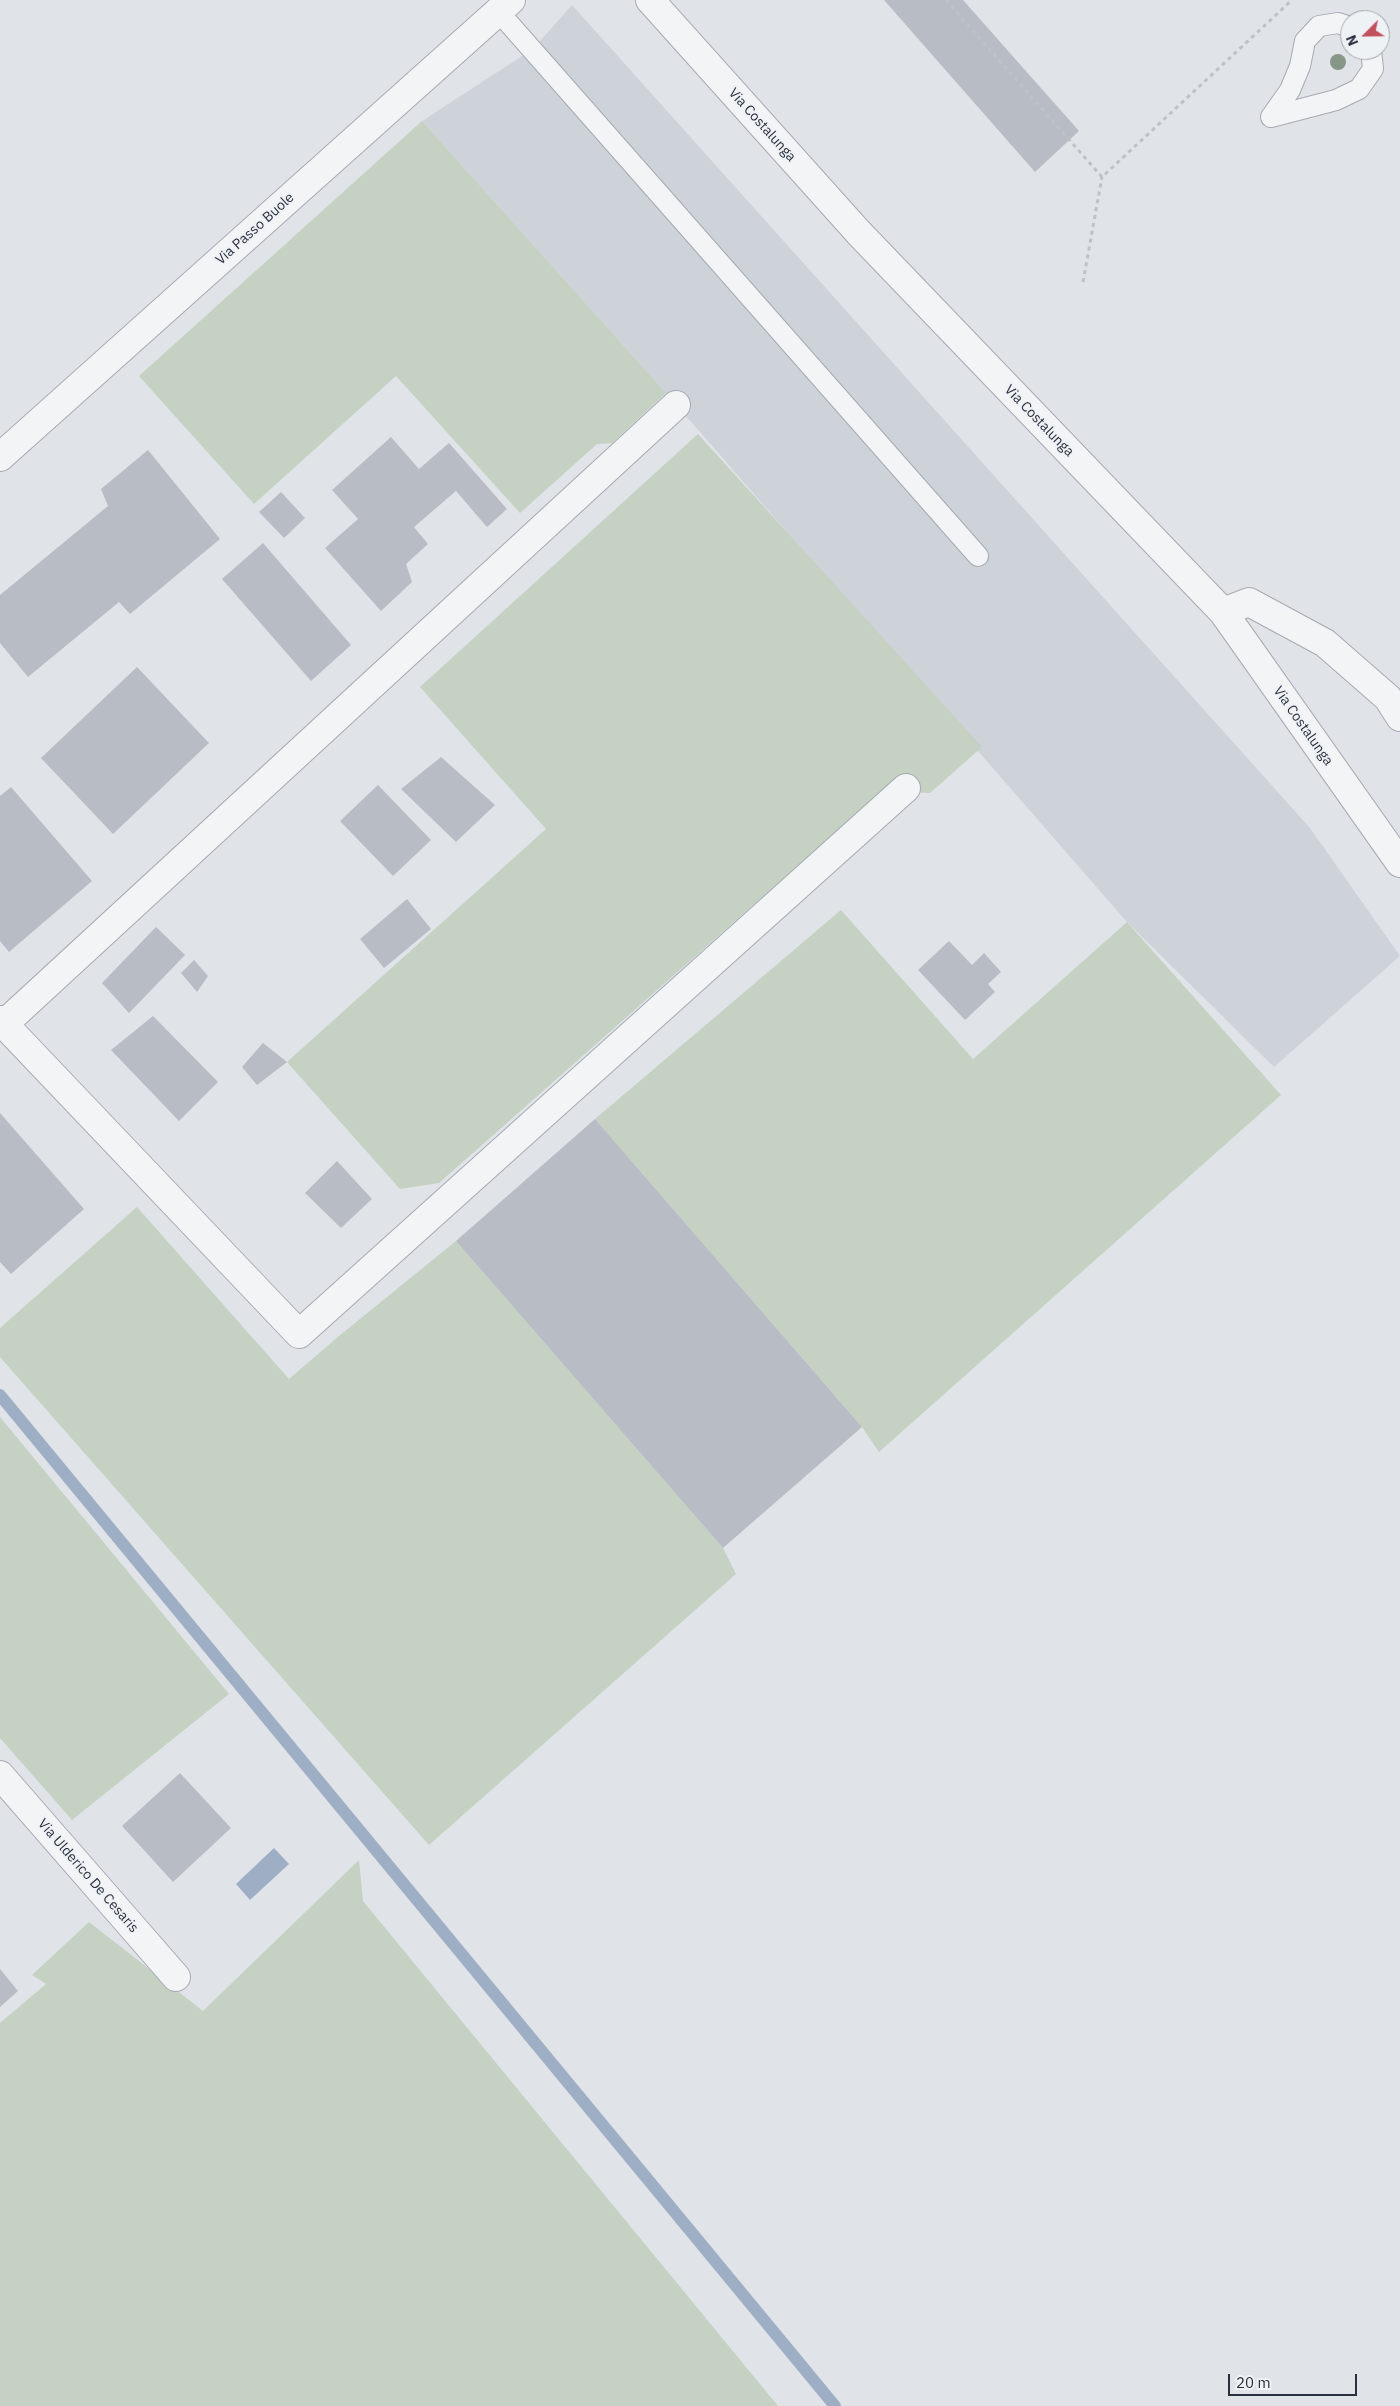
<!DOCTYPE html>
<style>
body{margin:0}
#map{position:relative;width:1400px;height:2406px;overflow:hidden;background:#e0e3e8;font-family:"IBM Plex Sans",sans-serif}
canvas{display:block}
.north{position:absolute;left:1340px;top:10px;width:50px;height:50px;box-sizing:border-box;background:#eff2f5;border:1px solid #a0a5ac;border-radius:50%;rotate:247deg;font-size:14px;font-weight:700;line-height:20px;text-align:center;color:#2a313e}
.north::after{content:'';display:block;margin:auto;width:18px;height:22px;background:#c2505d;clip-path:polygon(50% 0,100% 100%,50% 72%,0 100%)}
.scale{position:absolute;left:1228px;top:2374px;width:129px;height:22px;box-sizing:border-box;border:2px solid #2a313e;border-top:0;padding-left:6px;font-size:15px;line-height:18px;white-space:nowrap;color:#2a313e;-webkit-text-stroke:4px #eff2f5;paint-order:stroke}
</style>
<div id="map">
<canvas width="1400" height="2406"></canvas>
<div class="north">N</div>
<div class="scale">20 m</div>
</div>
<script>
const g = document.querySelector('canvas').getContext('2d');
g.lineJoin = 'round';
function fill(path, color) {
  g.fillStyle = color;
  g.fill(path, 'evenodd');
}
function toPath(rows) {
  const path = new Path2D();
  for (const r of rows) {
    path.moveTo(r[0], r[1]);
    for (let i = 2; i < r.length; i += 2) path.lineTo(r[i], r[i + 1]);
  }
  return path;
}
function stroke(path, color, width, dash) {
  g.strokeStyle = color;
  g.lineWidth = width;
  g.lineCap = dash ? 'butt' : 'round';
  g.setLineDash(dash || []);
  g.stroke(path);
}
function label(font, color, halo, rows, align = 'center') {
  g.font = font + ' "IBM Plex Sans",sans-serif';
  g.lineWidth = 4;
  g.setLineDash([]);
  g.textBaseline = 'middle';
  g.strokeStyle = halo;
  g.fillStyle = color;
  for (const [text, x, y, turn = 0] of rows) {
    g.save();
    g.translate(x, y);
    g.rotate((+turn || 0) * Math.PI / 180);
    g.textAlign = isNaN(turn) ? turn : align;
    if (halo) g.strokeText(text, 0, 0);
    g.fillText(text, 0, 0);
    g.restore();
  }
}
fill(toPath([
 [572,5,1310,828,1400,956,1274,1067,1127,922,666,393,422,121,533,49]
]), '#ced2d9');
fill(toPath([
 [422,121,666,393,612,443,597,444,520,513,396,376,254,504,139,376],
 [698,434,982,747,930,793,882,791,439,1183,400,1189,287,1062,546,829,420,687],
 [841,910,973,1059,1127,922,1281,1095,879,1452,862,1427,595,1119],
 [137,1207,289,1379,339,1336,456,1241,723,1548,736,1574,429,1845,0,1357,0,1328],
 [0,1417,229,1694,72,1820,0,1738],
 [359,1860,363,1901,778,2406,0,2406,0,2023,46,1984,32,1975,89,1922,203,2011]
]), '#c5d1c2');
fill(toPath([
 [274,1848,289,1864,250,1900,236,1884]
]), '#9eafc5');
stroke(toPath([
 [0,1395,835,2406]
]), '#9eafc5', 12);
fill(toPath([
 [884,0,963,0,1079,131,1035,172],
 [391,437,419,469,449,443,507,509,487,527,456,491,414,527,428,544,406,564,412,582,381,611,325,548,358,519,332,490],
 [148,450,220,539,130,614,119,602,28,677,0,643,0,595,108,506,101,489],
 [281,492,305,518,284,538,259,512],
 [263,543,351,645,311,681,222,579],
 [137,667,209,743,113,834,41,758],
 [441,757,495,805,456,842,401,789],
 [378,785,431,840,393,876,340,821],
 [11,787,92,881,9,952,0,941,0,796],
 [407,899,431,929,384,968,360,939],
 [156,927,185,955,129,1013,102,983],
 [949,941,972,965,984,953,1001,972,988,984,995,992,965,1020,918,970],
 [194,960,208,976,197,992,181,973],
 [153,1016,218,1082,179,1121,111,1050],
 [263,1043,287,1062,257,1085,242,1067],
 [0,1113,84,1209,11,1274,0,1262],
 [595,1119,862,1427,723,1548,456,1241],
 [337,1161,372,1199,341,1228,305,1193],
 [180,1773,231,1828,173,1882,122,1826],
 [0,1969,18,1991,0,2007]
]), '#b8bcc4');
const lane = toPath([
 [498,11,978,556],
 [1271,117,1290,90,1300,66,1305,41,1319,26,1338,23,1350,27],
 [1271,117,1336,100,1359,89,1373,69,1371,50]
]);
const street = toPath([
 [650,0,859,233,1223,612,1400,863],
 [0,457,511,0],
 [1223,612,1249,602,1325,643,1388,698,1400,717],
 [0,1020,299,1334,906,788],
 [4,1024,676,405],
 [0,1775,176,1977]
]);
stroke(lane, '#a6aab2', 22);
stroke(street, '#a6aab2', 30);
stroke(toPath([
 [946,0,1102,177,1292,0],
 [1083,282,1102,177]
]), '#bec1c6', 3, [4, 4]);
stroke(lane, '#f2f4f6', 20);
stroke(street, '#f2f4f6', 28);
g.fillStyle = '#869788';
for (const [x, y] of [
 [1338,62]
]) {
  g.beginPath();
  g.arc(x, y, 8, 0, 2 * Math.PI);
  g.fill();
}
label('14px', '#2a313e', '#eff2f5', [
 ["Via Costalunga",762,125,48],
 ["Via Passo Buole",255,229,-42],
 ["Via Costalunga",1039,421,46],
 ["Via Costalunga",1303,726,55],
 ["Via Ulderico De Cesaris",88,1876,49]
]);
</script>
